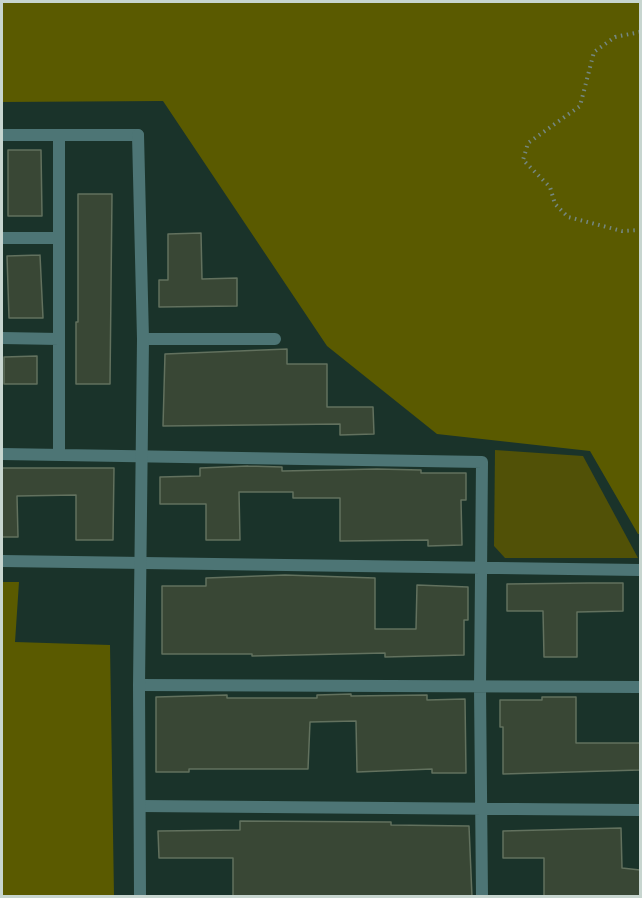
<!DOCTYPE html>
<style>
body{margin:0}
#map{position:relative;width:642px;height:898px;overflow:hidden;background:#1a332a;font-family:"DM Sans",sans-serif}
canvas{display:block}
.frame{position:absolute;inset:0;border:3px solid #c7d5cf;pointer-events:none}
</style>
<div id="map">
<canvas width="642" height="898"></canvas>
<div class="frame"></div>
</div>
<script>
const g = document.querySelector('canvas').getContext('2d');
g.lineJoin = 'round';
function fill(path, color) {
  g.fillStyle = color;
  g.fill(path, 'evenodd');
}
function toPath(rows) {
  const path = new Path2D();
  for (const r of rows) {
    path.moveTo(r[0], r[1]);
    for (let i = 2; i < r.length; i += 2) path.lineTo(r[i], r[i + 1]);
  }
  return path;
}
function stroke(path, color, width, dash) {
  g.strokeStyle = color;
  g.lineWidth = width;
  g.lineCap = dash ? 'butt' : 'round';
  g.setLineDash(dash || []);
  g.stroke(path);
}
fill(toPath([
 [495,450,583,456,638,558,505,558,494,546]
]), '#515107');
fill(toPath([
 [2,2,640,2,640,534,638,534,590,451,437,434,327,346,163,101,2,102],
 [2,582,19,582,15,642,110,645,114,896,2,896]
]), '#5a5a00');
const building = toPath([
 [8,150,41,150,42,216,8,216,8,150],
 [78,194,112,194,110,384,76,384,76,322,78,322,78,194],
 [201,233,202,279,237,278,237,306,159,307,159,280,168,280,168,234,201,233],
 [40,255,43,318,9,318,7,256,40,255],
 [287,349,287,364,327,364,327,407,373,407,374,434,340,435,340,424,163,426,165,354,287,349],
 [37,356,37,384,4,384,4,357,37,356],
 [248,466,282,467,282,471,377,469,421,470,421,473,466,473,466,500,461,500,462,545,428,546,428,540,340,541,340,498,293,498,293,492,239,492,240,540,206,540,206,504,160,504,160,477,200,476,200,468,248,466],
 [2,468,114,468,113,540,76,540,76,495,17,496,18,537,2,537,2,468],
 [285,575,375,578,375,629,416,629,417,585,468,587,468,620,464,620,464,655,385,657,385,653,252,656,252,654,162,654,162,586,206,586,206,578,285,575],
 [589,583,623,583,623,611,577,612,577,657,544,657,543,611,507,611,507,584,589,583],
 [351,694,351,696,427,695,427,700,465,699,466,773,432,773,432,769,357,772,356,721,310,722,308,769,189,769,189,772,156,772,156,697,227,695,227,698,317,698,317,695,351,694],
 [542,697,576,697,576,743,640,743,640,770,503,774,503,727,500,727,500,700,542,700,542,697],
 [240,821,391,822,391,825,469,826,472,897,233,897,233,858,159,858,158,831,240,830,240,821],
 [621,828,622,868,640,870,640,896,544,897,544,858,503,858,503,831,621,828]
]);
fill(building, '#394735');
stroke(building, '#62715e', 1.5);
stroke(toPath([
 [640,32,615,37,594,52,580,106,528,143,523,160,550,187,555,204,568,217,622,231,640,230]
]), '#748780', 4, [1.5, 4.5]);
stroke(toPath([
 [2,135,138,135],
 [59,135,59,455],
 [2,238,59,238],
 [2,338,59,339],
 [143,339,275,339],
 [2,454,482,462,480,687,482,896],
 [2,561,640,570],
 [139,685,640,687],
 [140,806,640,810]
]), '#4d7575', 12);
stroke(toPath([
 [138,135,143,339,139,685,140,896]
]), '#4d7575', 12);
</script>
